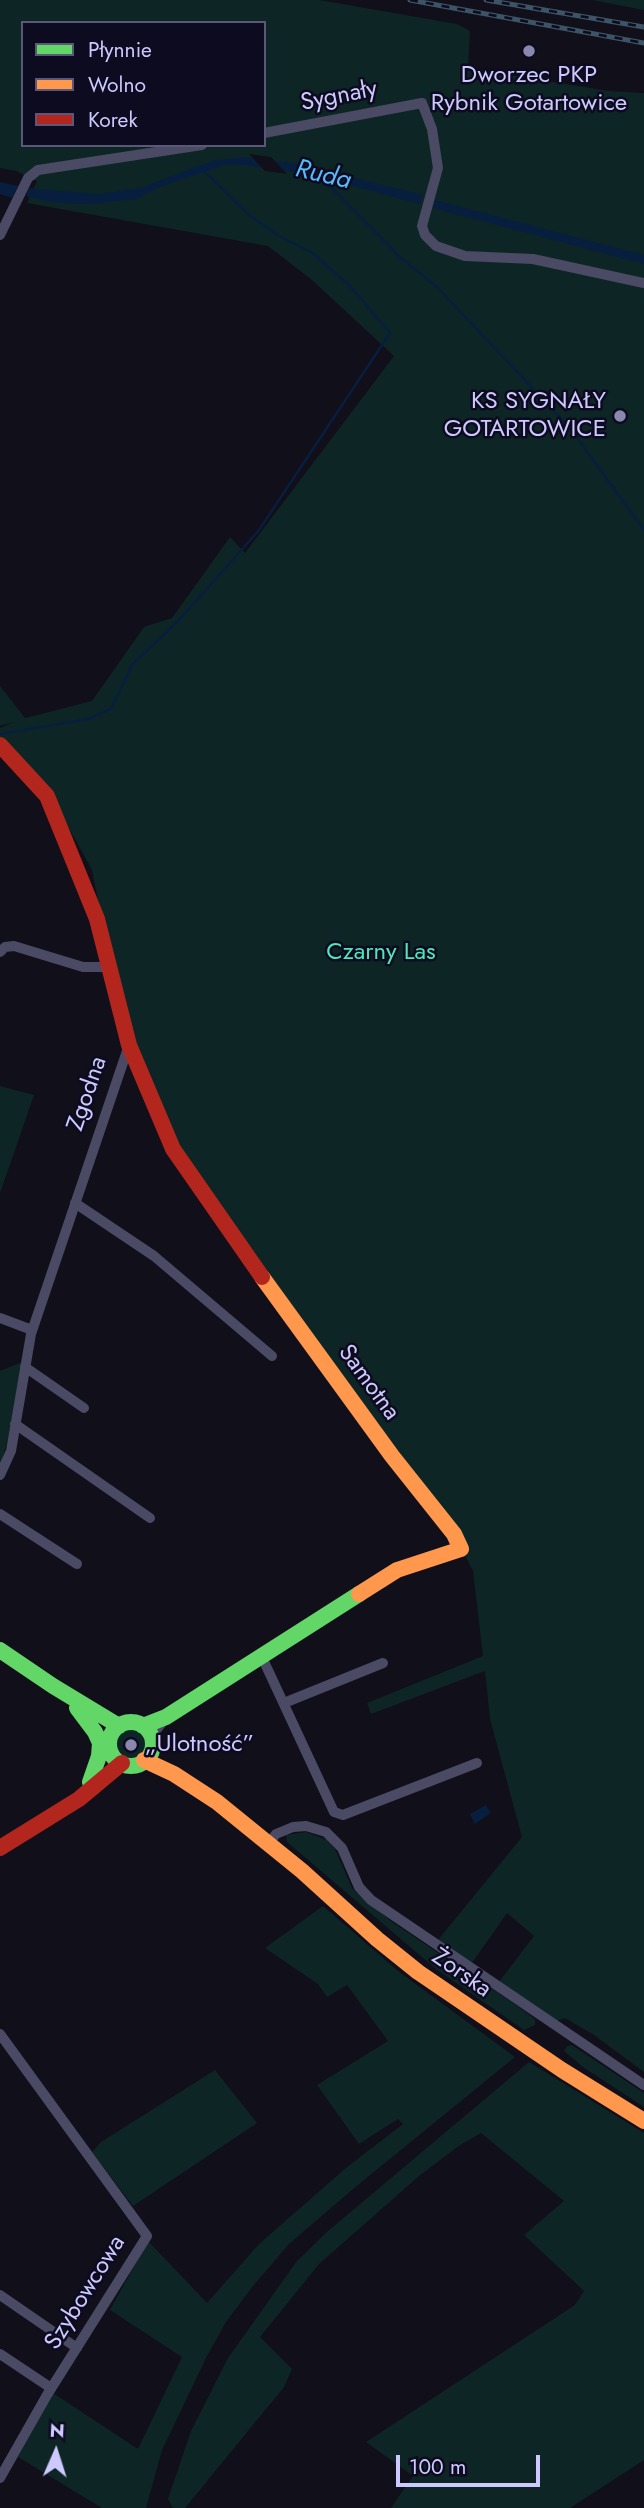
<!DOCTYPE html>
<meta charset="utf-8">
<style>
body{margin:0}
#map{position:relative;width:644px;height:2508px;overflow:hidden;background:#100f1a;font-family:Jost,sans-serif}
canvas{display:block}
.legend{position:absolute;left:21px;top:21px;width:245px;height:126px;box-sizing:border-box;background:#0d0b1f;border:2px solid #5a5779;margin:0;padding:9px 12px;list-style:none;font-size:21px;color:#cdc9ff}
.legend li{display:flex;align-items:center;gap:14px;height:35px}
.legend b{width:35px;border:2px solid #5a5779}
.north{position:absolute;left:21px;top:2417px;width:70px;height:70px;-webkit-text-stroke:5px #0d0b1f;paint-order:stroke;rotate:3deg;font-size:19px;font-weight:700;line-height:28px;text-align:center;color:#cdc9ff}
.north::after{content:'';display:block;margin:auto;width:24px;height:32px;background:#cdc9ff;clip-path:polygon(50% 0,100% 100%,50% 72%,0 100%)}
.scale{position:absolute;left:396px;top:2455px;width:144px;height:32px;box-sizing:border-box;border:4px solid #cdc9ff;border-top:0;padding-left:9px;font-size:21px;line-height:24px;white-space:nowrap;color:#cdc9ff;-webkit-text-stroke:5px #0d0b1f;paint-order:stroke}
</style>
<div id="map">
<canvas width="644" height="2508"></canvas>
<ul class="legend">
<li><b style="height:9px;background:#63d668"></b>Płynnie</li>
<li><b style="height:9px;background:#ff974d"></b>Wolno</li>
<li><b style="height:9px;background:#b3261e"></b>Korek</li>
</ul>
<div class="north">N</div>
<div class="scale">100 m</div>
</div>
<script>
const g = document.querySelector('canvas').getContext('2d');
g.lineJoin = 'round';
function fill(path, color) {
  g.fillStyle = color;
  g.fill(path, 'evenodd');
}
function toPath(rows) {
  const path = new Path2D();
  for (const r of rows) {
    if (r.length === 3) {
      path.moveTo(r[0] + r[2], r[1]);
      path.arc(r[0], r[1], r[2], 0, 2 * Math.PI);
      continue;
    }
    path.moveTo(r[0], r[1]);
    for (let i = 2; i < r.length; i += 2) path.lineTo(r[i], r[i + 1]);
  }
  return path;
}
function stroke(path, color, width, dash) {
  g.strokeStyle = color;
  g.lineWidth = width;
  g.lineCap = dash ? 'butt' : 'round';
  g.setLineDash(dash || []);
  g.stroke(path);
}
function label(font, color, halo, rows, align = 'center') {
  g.font = font + ' Jost,sans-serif';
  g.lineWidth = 5;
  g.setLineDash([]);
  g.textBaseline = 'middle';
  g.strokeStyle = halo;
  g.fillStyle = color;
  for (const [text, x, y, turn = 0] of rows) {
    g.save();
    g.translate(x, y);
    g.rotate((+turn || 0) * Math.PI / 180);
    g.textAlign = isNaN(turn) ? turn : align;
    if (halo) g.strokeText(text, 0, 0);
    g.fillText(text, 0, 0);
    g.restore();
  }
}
fill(toPath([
 [0,0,319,0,457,24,470,31,468,68,609,91,644,93,644,2072,594,2035,565,2018,556,2021,499,1982,534,1936,507,1913,472,1963,438,1940,522,1837,490,1719,485,1671,371,1714,367,1703,483,1656,473,1571,454,1534,173,1142,132,1039,111,966,92,870,48,790,0,739,0,728,14,722,0,726,0,686,25,718,92,701,144,627,172,618,230,537,245,553,394,356,312,280,268,246,27,203,37,181,16,171,0,168],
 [23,23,264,23,264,145,23,145],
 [592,0,644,0,644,10],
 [0,1086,34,1095,0,1193],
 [22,1362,8,1439,0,1467,0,1371],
 [131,1744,15],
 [306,1832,327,1840,335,1849,352,1888,357,1893,392,1922,516,2005,535,2019,535,2025,524,2030,436,1969,287,1842,286,1835],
 [323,1906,398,1971,515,2057,353,2189,289,2244,253,2286,226,2322,206,2358,162,2450,146,2508,102,2508,18,2457,53,2393,138,2449,182,2357,110,2310,148,2241,207,2303,259,2244,347,2167,403,2124,398,2119,359,2144,317,2085,388,2041,347,1985,327,1997,318,1984,265,1948],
 [572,2045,644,2093,644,2107,583,2067,564,2051,567,2046],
 [529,2062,644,2133,644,2460,570,2508,391,2508,413,2476,366,2442,575,2305,584,2291,524,2235,564,2201,481,2133,460,2145,419,2176,319,2264,260,2337,292,2369,284,2387,185,2508,173,2508,168,2499,191,2431,228,2358,297,2261,328,2231],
 [215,2070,257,2123,133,2206,92,2152,101,2142]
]), '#0d2625');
fill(toPath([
 [242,157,293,163,424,195,419,204,313,175,243,165,226,165,206,171,157,188,136,199,92,204,57,203,26,196,29,188,98,194,140,188,212,161],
 [0,182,18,186,12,198,0,194],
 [435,200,644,255,644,264,433,208],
 [486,1805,491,1813,475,1824,470,1814]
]), '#081e3e');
fill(toPath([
 [249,154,271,157,287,174,265,171]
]), '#100f1a');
stroke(toPath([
 [319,175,401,258,437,287,570,428,644,530],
 [0,734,88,719,111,709,132,665,181,618,259,530,390,333,349,285,311,252,279,236,248,214,204,171]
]), '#081e3e', 2.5);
stroke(toPath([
 [264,133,422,103,432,129,438,168,422,226,425,235,436,246,465,256,533,259,644,283],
 [0,235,28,178,38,170,202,145],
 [0,952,5,947,14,946,83,967,109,967],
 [75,1203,154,1256,272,1356],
 [0,1318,32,1330],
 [25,1367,84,1408],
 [15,1424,150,1518],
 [0,1475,11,1451,31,1334,129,1045],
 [0,1514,77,1564],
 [261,1655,334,1812,343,1815,477,1763],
 [284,1703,383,1663],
 [151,1737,164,1720],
 [268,1844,276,1834,293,1827,306,1826,326,1832,342,1848,359,1887,371,1900,644,2085],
 [0,2034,147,2236,47,2395,0,2478],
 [0,2295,77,2348],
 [0,2354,51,2388]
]), '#4a4a64', 10);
stroke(toPath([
 [0,1650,53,1686,119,1726],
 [77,1708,95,1732,100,1743,99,1756,90,1782],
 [131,1744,22],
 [143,1726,166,1717,359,1594]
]), '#63d668', 16);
stroke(toPath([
 [262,1277,392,1456,454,1534,461,1549,397,1570,359,1594],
 [144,1760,174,1774,217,1802,302,1871,377,1939,418,1972,562,2070,644,2121]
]), '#ff974d', 16);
stroke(toPath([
 [0,745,47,796,97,919,129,1045,173,1149,262,1277],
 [0,1848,79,1799,122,1763]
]), '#b3261e', 16);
const rail = toPath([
 [410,0,644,43],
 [486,0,644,27]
]);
stroke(rail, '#3c5465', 5);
stroke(rail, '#0d0b1f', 2.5, [8]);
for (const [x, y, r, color] of [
 [529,51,7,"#8b88af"],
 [620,416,7,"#8b88af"],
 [131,1745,7,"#8b88af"]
]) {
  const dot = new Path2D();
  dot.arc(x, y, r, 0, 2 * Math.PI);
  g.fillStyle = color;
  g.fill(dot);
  stroke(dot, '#0d0b1f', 2.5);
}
label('24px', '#cdc9ff', '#0d0b1f', [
 ["Dworzec PKP",529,76],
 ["Rybnik Gotartowice",529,104],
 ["KS SYGNAŁY",606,402,"right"],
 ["GOTARTOWICE",606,430,"right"],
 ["„Ulotność”",145,1745,"left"]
]);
label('24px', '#cdc9ff', '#0d0b1f', [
 ["Sygnały",339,97,-11],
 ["Zgodna",88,1094,-71],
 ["Samotna",368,1383,54],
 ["Żorska",461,1974,35],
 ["Szybowcowa",86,2293,-58]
]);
label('24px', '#4de7b9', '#0d0b1f', [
 ["Czarny Las",381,953]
]);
label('italic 26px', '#57baff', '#0d0b1f', [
 ["Ruda",323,176,13]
]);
</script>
